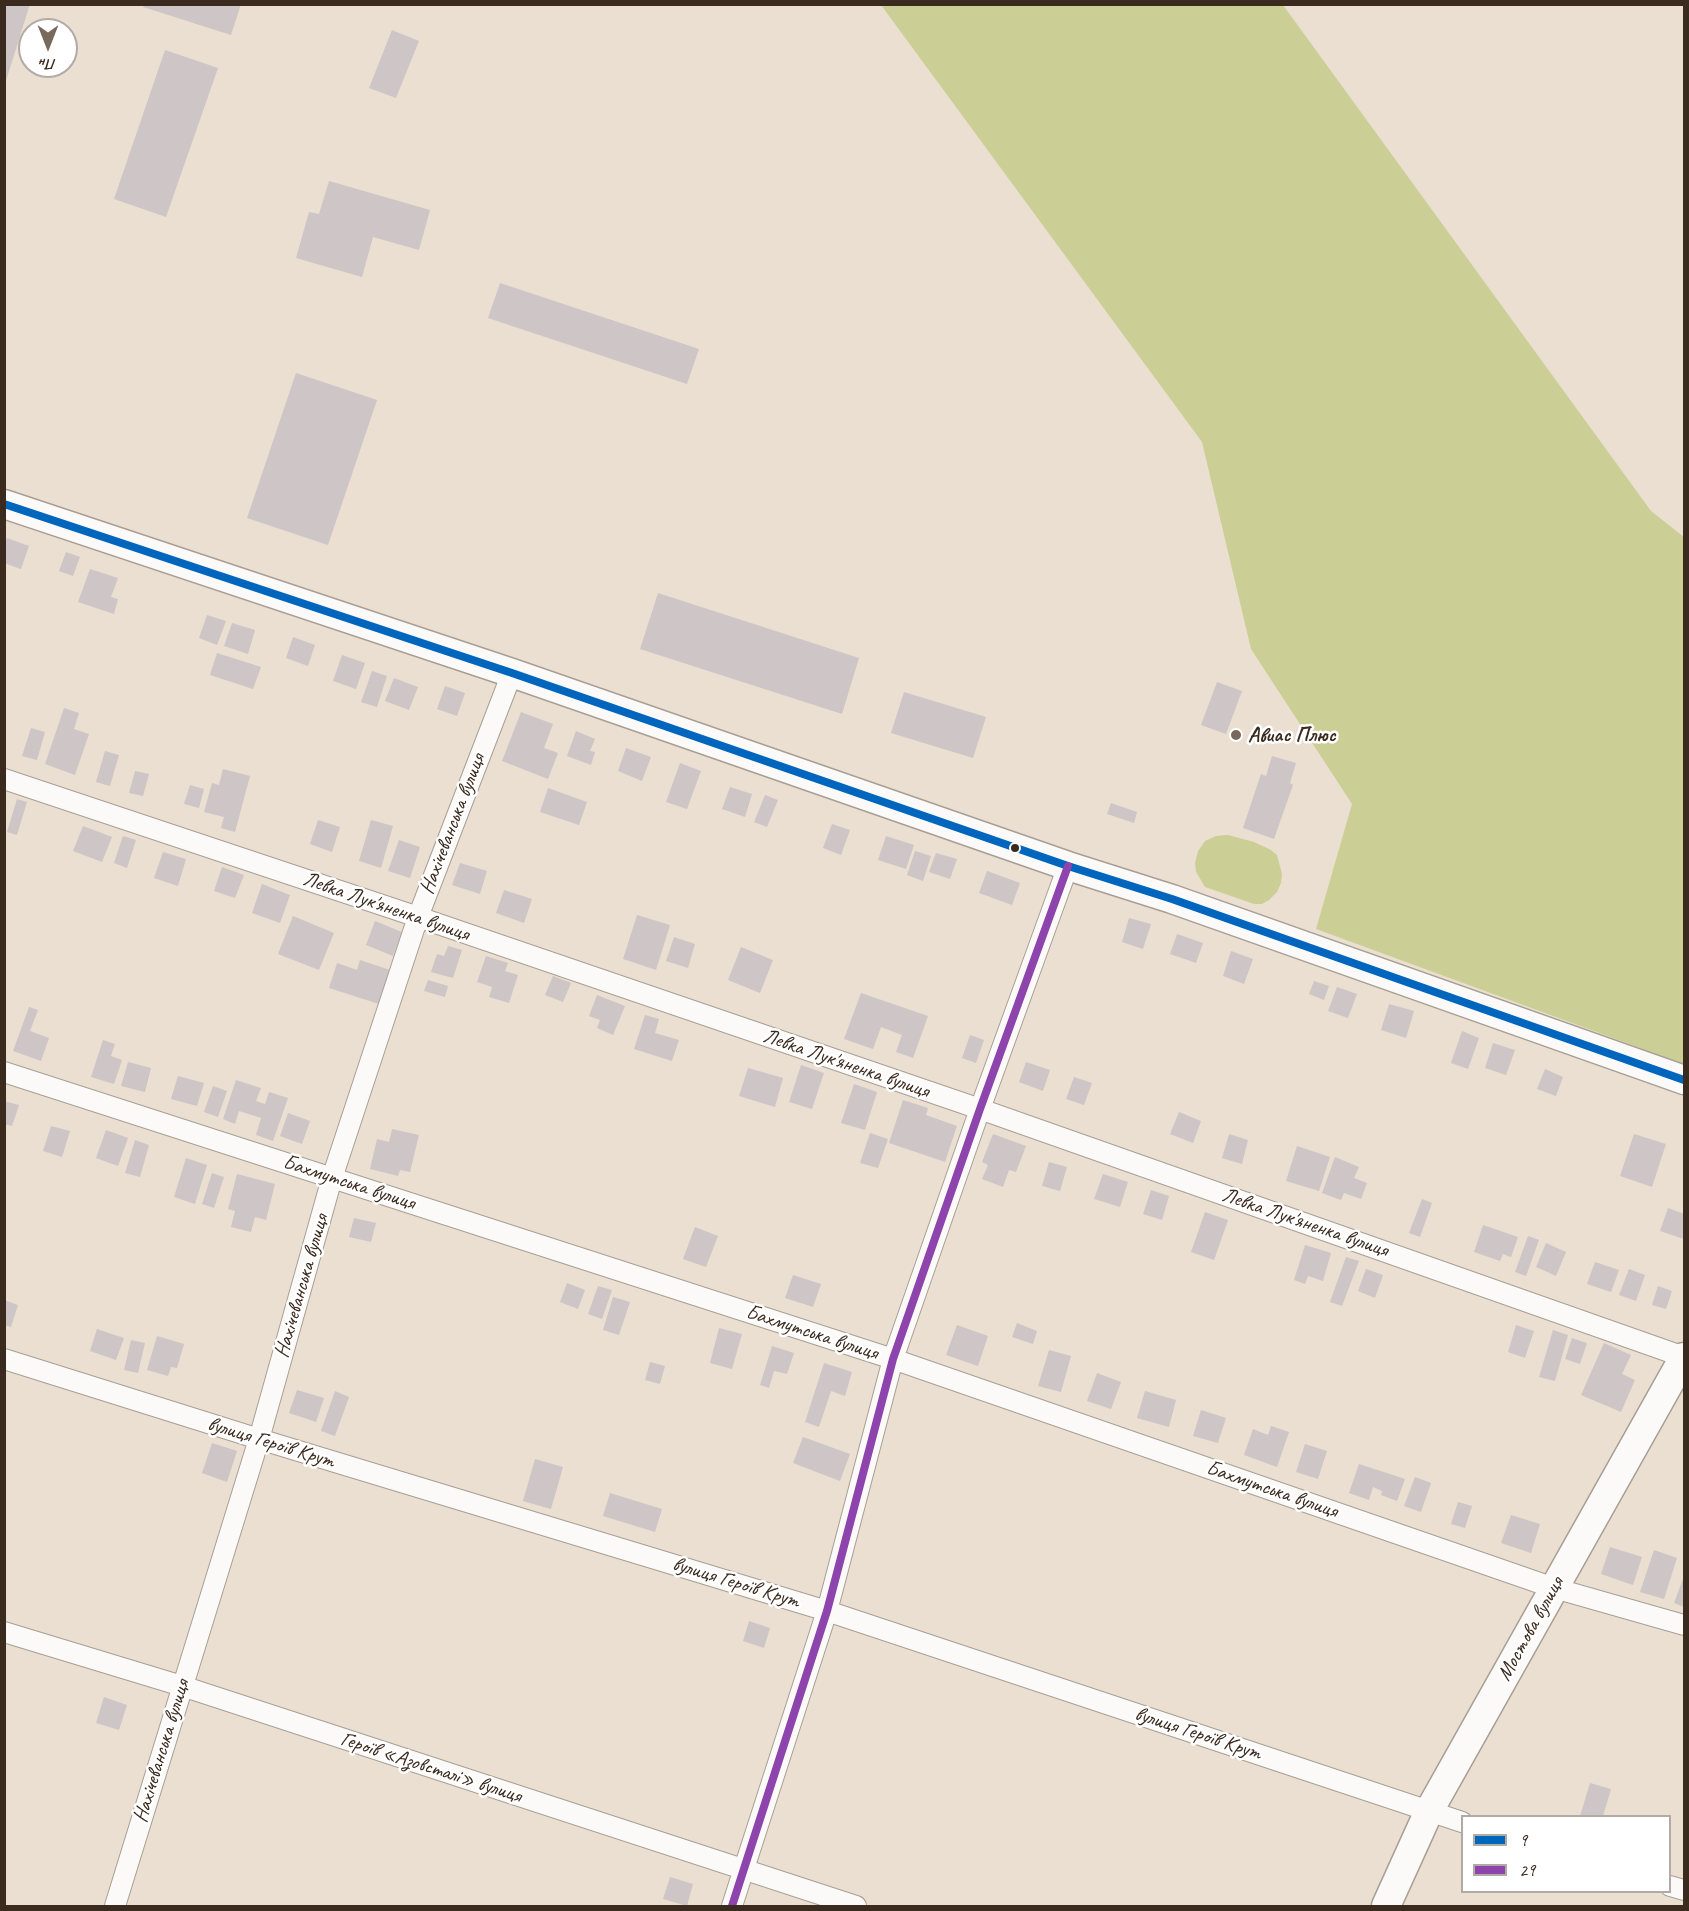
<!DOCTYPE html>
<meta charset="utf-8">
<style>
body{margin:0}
#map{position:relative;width:1689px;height:1911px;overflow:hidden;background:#eadfd0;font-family:Caveat,sans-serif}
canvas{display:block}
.frame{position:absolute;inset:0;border:6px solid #3b2a1e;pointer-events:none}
.legend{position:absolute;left:1461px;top:1815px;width:210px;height:78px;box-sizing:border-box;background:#fff;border:2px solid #b1aaa5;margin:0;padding:8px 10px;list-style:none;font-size:18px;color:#3b2a1e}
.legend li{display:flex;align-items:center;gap:12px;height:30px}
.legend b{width:30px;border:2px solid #b1aaa5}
.north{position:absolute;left:18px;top:18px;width:60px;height:60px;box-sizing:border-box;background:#fff;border:2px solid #b1aaa5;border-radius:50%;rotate:180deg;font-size:16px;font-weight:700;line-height:24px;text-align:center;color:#3b2a1e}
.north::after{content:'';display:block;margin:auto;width:21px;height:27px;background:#78695c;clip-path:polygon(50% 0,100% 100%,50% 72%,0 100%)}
</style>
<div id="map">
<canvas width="1689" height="1911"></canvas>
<div class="frame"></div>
<ul class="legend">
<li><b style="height:8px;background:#0065bd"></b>9</li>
<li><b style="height:8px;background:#8e44ad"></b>29</li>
</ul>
<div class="north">Пн</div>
</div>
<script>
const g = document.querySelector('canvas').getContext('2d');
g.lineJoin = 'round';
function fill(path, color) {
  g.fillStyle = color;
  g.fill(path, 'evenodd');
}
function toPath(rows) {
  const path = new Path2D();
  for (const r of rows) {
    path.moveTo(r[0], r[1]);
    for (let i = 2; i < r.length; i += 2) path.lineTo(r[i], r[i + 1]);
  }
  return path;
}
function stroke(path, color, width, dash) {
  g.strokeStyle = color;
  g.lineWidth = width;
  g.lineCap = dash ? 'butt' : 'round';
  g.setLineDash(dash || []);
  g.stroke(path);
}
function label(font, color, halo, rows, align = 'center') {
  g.font = font + ' Caveat,sans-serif';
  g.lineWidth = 5;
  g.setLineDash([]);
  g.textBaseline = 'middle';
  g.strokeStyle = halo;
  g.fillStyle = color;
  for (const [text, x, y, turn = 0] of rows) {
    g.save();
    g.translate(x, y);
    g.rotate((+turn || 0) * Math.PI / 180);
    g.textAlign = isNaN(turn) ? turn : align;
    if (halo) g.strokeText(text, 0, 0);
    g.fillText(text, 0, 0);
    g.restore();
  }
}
fill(toPath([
 [881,5,1283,5,1651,511,1684,537,1684,1064,1316,929,1352,804,1251,649,1202,442],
 [1228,835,1254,842,1271,850,1277,855,1282,874,1281,883,1277,892,1269,900,1262,904,1254,904,1205,887,1196,872,1195,863,1198,851,1205,841,1216,836]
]), '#cccf95');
fill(toPath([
 [5,4,30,4,5,84],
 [144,4,241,4,231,35,143,7],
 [392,30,419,41,396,98,369,88],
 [165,50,218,68,166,217,114,199],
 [329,181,430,210,419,250,373,237,362,277,296,258,309,212,319,214],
 [500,283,699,349,687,384,488,318],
 [296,373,377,400,328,545,247,518],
 [7,538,29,546,21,569,4,563,4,545],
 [66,552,80,557,73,576,59,571],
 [90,569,118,578,111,597,118,599,114,614,78,602],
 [658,593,859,658,842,714,640,649],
 [207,615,226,621,217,645,199,638],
 [232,623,255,630,248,654,224,646],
 [293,637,315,645,308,666,286,658],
 [217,653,261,667,253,689,210,675],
 [342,655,365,663,356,689,333,681],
 [372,671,387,676,377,707,361,702],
 [394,678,418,687,409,710,385,701],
 [1217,682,1242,691,1226,734,1201,725],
 [445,686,465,693,457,716,437,709],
 [904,692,986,717,973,758,891,733],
 [64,708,79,713,74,729,89,734,75,775,45,764],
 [521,712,553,724,544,748,558,753,548,779,502,761],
 [31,728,45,732,37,760,22,756],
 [576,731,595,739,590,751,595,752,591,765,567,756],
 [626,748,651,757,642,781,618,771],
 [105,751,119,755,110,786,96,782],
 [1272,756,1296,763,1290,783,1293,785,1274,839,1243,828,1261,774,1266,776],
 [680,763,701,771,687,809,666,802],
 [223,769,250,776,235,832,221,828,224,817,204,812,212,783,219,785],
 [135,771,149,774,143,796,129,793],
 [190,785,204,789,199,808,184,804],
 [730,787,752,794,745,817,722,809],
 [548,788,587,802,579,825,540,812],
 [765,795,778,800,767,827,754,822],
 [17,799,27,802,17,835,7,832],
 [1111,803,1137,812,1134,823,1107,814],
 [318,820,340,827,332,852,310,844],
 [371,820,393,826,381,868,359,861],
 [832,824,850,830,841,855,823,848],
 [83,826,112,837,102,862,73,851],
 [123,836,136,840,127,868,114,863],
 [886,836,914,845,906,869,878,860],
 [399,840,420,847,410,878,388,871],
 [915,851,931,856,923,881,907,875],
 [163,852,186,859,178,886,154,878],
 [936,853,957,859,950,879,929,872],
 [460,863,487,871,480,894,452,885],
 [222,867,244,875,235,898,214,891],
 [987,871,1020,883,1012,905,979,893],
 [262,884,290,895,280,923,252,913],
 [504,890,532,899,524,923,496,913],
 [637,915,670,925,656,970,623,959],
 [293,916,334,933,319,970,278,954],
 [1129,918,1151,924,1143,949,1122,942],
 [375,921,402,932,393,956,366,945],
 [1177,934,1203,943,1196,963,1170,954],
 [674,937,695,944,688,968,666,961],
 [448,946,462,950,453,978,431,972,437,954,444,956],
 [741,947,773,960,760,993,728,980],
 [1231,951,1253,959,1244,984,1223,976],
 [486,956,508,963,505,971,518,975,509,1003,489,997,492,987,477,982],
 [360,960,390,970,379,1004,329,988,337,963,357,970],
 [553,976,571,983,563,1002,545,995],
 [428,980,448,986,445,997,424,991],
 [1314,981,1329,986,1324,1000,1309,994],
 [1337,987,1357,994,1348,1018,1328,1011],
 [861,993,928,1016,913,1058,896,1052,902,1035,881,1027,873,1049,844,1039],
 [597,995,625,1006,613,1035,597,1028,600,1020,589,1016],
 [1389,1004,1414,1011,1406,1038,1381,1030],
 [29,1007,38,1010,30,1031,49,1038,41,1061,13,1051],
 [645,1015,659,1019,655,1033,679,1040,672,1061,634,1049],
 [1462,1031,1479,1038,1468,1069,1451,1063],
 [970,1035,984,1040,976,1063,962,1058],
 [103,1040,115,1044,111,1056,122,1060,114,1084,91,1077],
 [1493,1043,1515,1050,1506,1075,1485,1068],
 [128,1062,151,1068,145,1092,121,1086],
 [1026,1062,1050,1070,1043,1091,1019,1082],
 [801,1065,824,1073,812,1109,789,1102],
 [748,1068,783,1078,775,1107,739,1096],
 [1545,1069,1563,1077,1556,1096,1537,1089],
 [178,1076,204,1083,197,1106,171,1099],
 [1074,1077,1092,1083,1084,1105,1066,1099],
 [236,1080,261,1088,256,1101,265,1104,269,1092,288,1098,273,1141,256,1135,261,1118,239,1111,235,1124,223,1119],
 [854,1084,877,1092,865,1130,841,1123],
 [213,1086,227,1091,218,1117,204,1112],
 [903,1100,928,1108,926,1115,957,1126,945,1162,889,1143],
 [4,1101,19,1105,12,1126,4,1124],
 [1179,1112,1201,1121,1193,1143,1170,1134],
 [288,1113,310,1121,302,1144,280,1136],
 [51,1126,70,1131,62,1157,43,1151],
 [392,1129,419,1135,410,1172,400,1170,398,1176,370,1169,377,1139,389,1142],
 [106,1130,128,1138,118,1166,96,1158],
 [870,1133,888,1139,878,1168,860,1163],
 [993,1134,1026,1146,1016,1172,1009,1170,1003,1187,982,1179,988,1165,982,1162],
 [1229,1134,1248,1140,1242,1164,1222,1158],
 [1634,1134,1666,1144,1652,1187,1620,1176],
 [135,1140,149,1145,140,1177,125,1173],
 [1297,1146,1330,1157,1319,1191,1286,1181],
 [1335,1157,1359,1167,1354,1178,1367,1183,1361,1199,1344,1193,1341,1200,1322,1193],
 [186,1158,207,1165,195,1204,174,1197],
 [1049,1162,1067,1167,1060,1191,1042,1186],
 [212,1173,224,1177,214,1208,202,1204],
 [237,1174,275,1184,266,1220,255,1217,251,1232,231,1227,235,1211,228,1209],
 [1103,1174,1128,1182,1120,1207,1094,1199],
 [1151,1190,1169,1196,1162,1220,1143,1214],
 [1422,1199,1432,1203,1420,1237,1409,1233],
 [1668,1208,1684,1214,1684,1239,1660,1231],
 [1205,1212,1228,1220,1214,1260,1191,1252],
 [354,1218,376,1223,371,1242,349,1237],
 [1483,1225,1518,1237,1511,1257,1503,1254,1500,1261,1474,1252],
 [695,1227,718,1236,706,1267,683,1259],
 [1528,1236,1539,1240,1526,1276,1515,1272],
 [1546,1243,1566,1252,1556,1276,1536,1267],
 [1305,1245,1331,1253,1323,1281,1308,1276,1305,1284,1294,1280],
 [1346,1257,1359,1261,1342,1306,1330,1302],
 [1595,1262,1619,1270,1611,1292,1587,1284],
 [1366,1269,1383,1275,1375,1298,1358,1291],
 [1629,1269,1645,1275,1636,1301,1619,1295],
 [793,1275,821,1284,813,1307,785,1298],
 [567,1283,585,1290,578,1309,560,1302],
 [598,1286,612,1290,602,1319,588,1314],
 [1658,1286,1672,1291,1666,1309,1652,1305],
 [613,1297,630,1302,619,1335,603,1330],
 [4,1300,18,1305,11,1327,4,1325],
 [1017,1323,1037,1331,1033,1344,1012,1337],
 [957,1325,988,1336,978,1366,946,1355],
 [1516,1325,1534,1331,1525,1358,1508,1352],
 [719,1328,742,1334,732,1369,710,1363],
 [97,1329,124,1338,116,1360,90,1351],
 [1553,1330,1568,1335,1555,1381,1539,1377],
 [157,1336,184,1344,177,1368,171,1367,168,1376,147,1370],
 [1572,1338,1587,1343,1580,1364,1565,1359],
 [131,1340,145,1343,138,1373,124,1370],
 [1604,1343,1631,1355,1622,1374,1635,1380,1621,1412,1581,1395],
 [772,1346,794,1353,787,1374,774,1371,769,1388,760,1385],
 [1049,1350,1071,1356,1061,1392,1038,1386],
 [650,1362,665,1366,660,1384,645,1380],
 [824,1363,852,1372,845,1396,831,1391,819,1427,805,1422],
 [1097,1373,1121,1382,1111,1409,1087,1401],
 [297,1390,324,1398,316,1422,289,1413],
 [335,1391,349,1397,335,1436,321,1431],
 [1145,1391,1176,1400,1169,1427,1137,1418],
 [1201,1410,1226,1418,1218,1443,1193,1436],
 [1271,1426,1289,1432,1277,1467,1244,1455,1253,1429,1268,1435],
 [803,1437,850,1454,840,1481,793,1463],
 [212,1443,237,1451,227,1482,202,1473],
 [1305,1444,1327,1451,1318,1479,1296,1472],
 [535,1459,563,1467,551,1509,523,1501],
 [1359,1464,1405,1479,1397,1501,1381,1495,1382,1491,1373,1487,1369,1500,1349,1493],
 [1415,1477,1431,1483,1421,1512,1404,1506],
 [610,1493,662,1509,655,1532,603,1516],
 [1458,1502,1472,1506,1465,1528,1451,1524],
 [1511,1515,1540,1524,1531,1553,1501,1543],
 [1610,1547,1642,1557,1633,1585,1601,1574],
 [1654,1550,1677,1558,1664,1599,1640,1592],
 [1684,1576,1684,1607,1674,1603],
 [749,1621,770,1628,764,1648,743,1641],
 [104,1697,127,1705,119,1730,96,1723],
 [1590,1783,1611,1789,1603,1816,1580,1816],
 [670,1877,693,1884,687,1906,663,1899]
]), '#cec5c6');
const street = toPath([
 [4,779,418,917,980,1109,1684,1357],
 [4,1072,893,1359,1554,1588,1684,1625],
 [4,1359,259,1439,827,1611,1462,1822],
 [4,1632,182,1686,856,1906],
 [1670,1886,1684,1890],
 [115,1906,259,1439,332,1178,418,917,512,673],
 [732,1906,827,1611,893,1359,980,1109,1068,866]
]);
const secondary = toPath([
 [4,504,512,673,1068,866,1172,899,1684,1080],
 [1386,1906,1429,1811,1684,1357]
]);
stroke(street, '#a79f95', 22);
stroke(secondary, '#a79f95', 31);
stroke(street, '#fcfaf8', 20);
stroke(secondary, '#fcfaf8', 28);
stroke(toPath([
 [4,504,512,673,1068,866,1172,899,1684,1080]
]), '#0065bd', 8);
stroke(toPath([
 [732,1906,827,1611,893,1359,980,1109,1068,866]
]), '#8e44ad', 8);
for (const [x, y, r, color] of [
 [1236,735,6,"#78695c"],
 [1015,848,5,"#3b2a1e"]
]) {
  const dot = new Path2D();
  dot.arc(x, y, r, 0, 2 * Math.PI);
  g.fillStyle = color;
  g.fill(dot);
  stroke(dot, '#fff', 2);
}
label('bold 21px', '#3b2a1e', '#fff', [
 ["Авиас Плюс",1248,735]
], 'left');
label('21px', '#3b2a1e', '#fff', [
 ["Нахічеванська вулиця",453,824,-69],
 ["Левка Лук'яненка вулиця",386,907,19],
 ["Левка Лук'яненка вулиця",846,1064,19],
 ["Бахмутська вулиця",349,1183,18],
 ["Левка Лук'яненка вулиця",1305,1223,19],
 ["Нахічеванська вулиця",302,1286,-74],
 ["Бахмутська вулиця",812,1333,18],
 ["вулиця Героїв Крут",271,1443,17],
 ["Бахмутська вулиця",1272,1490,19],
 ["вулиця Героїв Крут",736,1583,17],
 ["Мостова вулиця",1531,1629,-61],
 ["вулиця Героїв Крут",1198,1734,18],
 ["Нахічеванська вулиця",162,1751,-73],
 ["Героїв «Азовсталі» вулиця",431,1768,18]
]);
</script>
